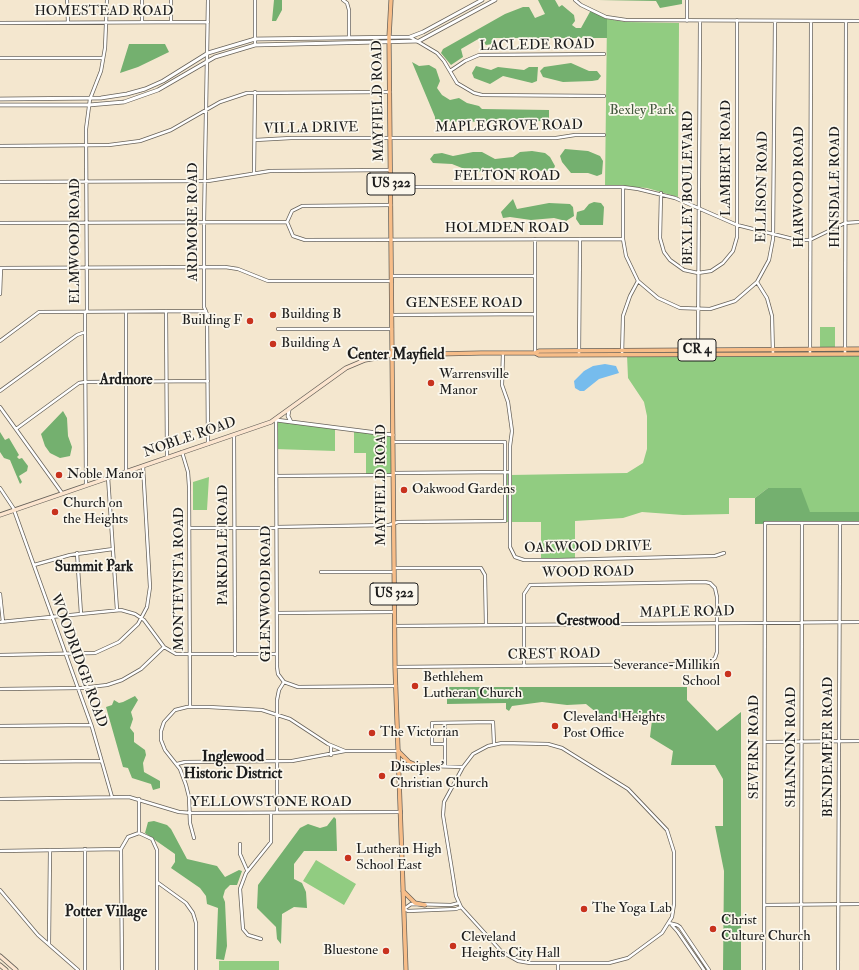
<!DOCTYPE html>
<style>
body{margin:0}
canvas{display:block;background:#f4e7cf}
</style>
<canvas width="859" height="970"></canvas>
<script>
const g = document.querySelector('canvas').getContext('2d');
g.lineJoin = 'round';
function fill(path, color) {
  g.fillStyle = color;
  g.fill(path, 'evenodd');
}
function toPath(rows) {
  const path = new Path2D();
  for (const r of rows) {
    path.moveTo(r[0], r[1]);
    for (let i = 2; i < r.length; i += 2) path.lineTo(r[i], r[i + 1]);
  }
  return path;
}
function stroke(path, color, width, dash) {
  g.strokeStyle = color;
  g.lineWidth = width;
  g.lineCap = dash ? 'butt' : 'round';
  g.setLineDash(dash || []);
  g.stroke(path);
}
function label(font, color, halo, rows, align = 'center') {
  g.font = font + ' "IM FELL Double Pica",serif';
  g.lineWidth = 3.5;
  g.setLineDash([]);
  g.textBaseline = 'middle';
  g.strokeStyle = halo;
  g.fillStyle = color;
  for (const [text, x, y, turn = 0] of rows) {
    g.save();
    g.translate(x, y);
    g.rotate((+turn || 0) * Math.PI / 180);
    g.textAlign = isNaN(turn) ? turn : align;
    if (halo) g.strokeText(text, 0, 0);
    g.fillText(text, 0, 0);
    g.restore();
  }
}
fill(toPath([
 [607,19,626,22,679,23,678,197,647,188,605,185],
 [820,327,835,327,835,348,820,348],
 [859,354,859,512,810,512,768,488,755,498,729,498,729,514,683,515,642,512,623,518,575,521,575,560,541,561,541,522,504,522,505,472,510,472,510,475,627,473,643,463,647,449,647,416,644,402,628,378,627,355],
 [274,421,335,428,335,451,275,449],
 [354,430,393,435,393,475,366,475,366,453,354,453],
 [209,477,207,510,193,510,193,482],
 [316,860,356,884,344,905,303,881],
 [219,961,279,961,279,970,219,970]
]), '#91cc81');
fill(toPath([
 [274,0,282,0,282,10,276,21,272,21],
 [538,0,555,0,559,7,562,5,574,15,575,21,572,25,576,28,581,28,591,10,607,17,607,38,493,38,492,44,486,45,480,38,461,49,463,57,451,65,441,53,443,49,505,14,523,7,529,7,535,18,545,14],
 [598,0,682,0,682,4,660,8,656,1],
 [129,44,165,44,169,52,138,67,120,73],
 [412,62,419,66,429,65,436,69,440,81,437,88,442,95,450,100,459,98,467,103,479,106,482,109,549,110,549,121,435,122,435,117],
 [571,63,589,71,597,71,601,76,598,80,592,81,563,82,543,77,540,71,544,67],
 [476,66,491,70,498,67,524,70,529,67,538,67,537,81,532,83,503,76,490,84,474,78,472,73],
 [565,149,588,151,600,156,603,161,602,174,597,176,588,173,571,173,562,162,560,156],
 [532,151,545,153,550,157,555,166,553,171,503,170,472,172,452,164,433,163,430,159,434,154,442,153,453,156,473,152,482,152,495,159,513,157,520,152],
 [513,199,517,209,549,203,570,204,573,207,574,216,566,221,554,218,531,220,510,217,503,218,501,212],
 [594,202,601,203,604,207,603,225,580,225,576,219,577,212,584,210,589,204],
 [63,411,67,418,68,436,72,447,70,456,60,458,50,453,45,446,41,434],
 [0,432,5,440,9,438,19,455,17,457,19,459,22,458,28,466,27,471,19,476,22,482,20,484,10,460,4,458,0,452],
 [768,488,801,488,810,512,859,512,859,523,755,524,755,498],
 [447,687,687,687,687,700,717,731,741,712,741,970,723,970,724,871,715,826,723,826,723,779,715,765,671,765,673,751,650,737,652,720,602,717,586,704,567,705,542,702,512,706,509,711,506,709,506,703,447,704],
 [135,696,138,700,131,712,133,719,130,728,134,733,134,742,145,750,146,755,143,763,144,772,160,781,160,788,153,790,151,784,132,778,128,768,123,767,106,707,112,705,114,700,119,703,123,702],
 [334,817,336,819,337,851,304,851,294,864,294,879,302,883,306,892,307,908,294,907,282,914,281,944,277,939,276,927,257,908,258,885,300,828,308,824,320,828,327,826],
 [154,821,167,825,171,829,187,859,217,866,225,877,239,870,242,871,237,885,230,885,225,890,223,897,225,902,227,946,224,960,216,959,218,908,207,904,206,896,200,888,171,868,175,862,175,854,145,833,148,822]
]), '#74b06f');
fill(toPath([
 [605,364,616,366,619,373,599,379,584,391,580,391,575,388,574,381,584,371,593,366]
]), '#76bced');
const minor = toPath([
 [67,0,68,22],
 [171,0,171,22],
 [255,0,255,45],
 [343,0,347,3,349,10,349,37],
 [575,0,581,5,606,17,626,20,859,21],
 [687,21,687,0],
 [142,22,142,0],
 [0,23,208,22],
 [410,37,437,53,444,61,457,83,474,93,482,95,604,96],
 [0,58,103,58],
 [450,71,465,61,479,55,604,54],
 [255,140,291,138,556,138,575,135,604,135],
 [0,146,109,145,140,141,171,130,220,102,247,93,390,92],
 [254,172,255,92],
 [0,182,208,181,270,171,390,170],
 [391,187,623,187,638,189,675,198,737,225,797,240,810,240,845,223,859,222],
 [623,187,623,239,626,256,638,281,658,298,680,308,710,309,735,301,757,282,769,260,773,239,775,21],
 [661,193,660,238,664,252,670,260,684,270,698,273,711,271,723,263,733,251,737,237,737,20],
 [287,222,292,211,302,206,391,205],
 [0,223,287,222,293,236,305,240,623,239],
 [535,239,535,353],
 [0,268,225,267,238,269,268,281,392,281],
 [392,276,535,276],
 [757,282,767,298,772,316,773,354],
 [0,294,1,268],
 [166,311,167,457],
 [126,312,126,471],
 [393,315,535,314],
 [278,329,392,329],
 [0,341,39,312,206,311],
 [698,350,700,21],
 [503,353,502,385,508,402,512,431,510,446,510,547,515,557,524,560,558,560,715,556,724,553],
 [810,354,811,21],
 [845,354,846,21],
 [579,355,580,239],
 [622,355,623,316,630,296,638,281],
 [0,391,77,335,85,332],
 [0,407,62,493],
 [276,420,277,667,278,674,284,682,279,690,277,700,277,813],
 [16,429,79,383,85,382,208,381],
 [234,435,235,655],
 [208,444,207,314,204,307,204,222,208,0],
 [182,452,188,472,189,486,190,707],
 [393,473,510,472],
 [276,476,393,475],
 [108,477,117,610],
 [86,485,85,332,85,313,87,311,86,129,90,99,101,71,105,48,107,0],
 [0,488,14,509],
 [14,510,92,727,112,797],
 [276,527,389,525,398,522,505,521,505,442,393,442],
 [189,528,276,528],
 [77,553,81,614],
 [34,565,70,555,113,549],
 [394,568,481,568,485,575,486,625],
 [321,572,394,572],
 [0,594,3,622],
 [277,613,394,612],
 [0,622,121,610,135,614,144,620,164,647,176,654,277,654],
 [395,626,859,622],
 [0,655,95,653,119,642,138,624,147,607,150,587,143,466],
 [395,667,700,664,708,664,715,658,717,652,717,597,715,588,710,583,705,582,530,585,524,594,524,666],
 [284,682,298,687,396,686],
 [0,689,81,688,107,685,122,680,141,669,164,647],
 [445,723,445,766],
 [0,726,91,725],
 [765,742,859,741],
 [502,743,548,744,562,748,628,789,667,830,674,852,674,904,672,917,662,933,628,958,609,963,530,963,518,961,502,952,461,907,456,896,451,864,443,815,444,802,463,767,473,754,488,746,502,743],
 [445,744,432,744,432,723,493,722,494,744],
 [331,755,331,746],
 [0,762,101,761],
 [177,764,185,762,292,761,345,751,399,751],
 [400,767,407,769,430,766,463,767],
 [400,767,406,764,428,766],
 [0,799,129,797,179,812,192,813,401,812],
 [139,799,139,833,152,839,157,850,157,970],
 [194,838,190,823,189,797,186,785,180,769,165,750,161,740,161,731,164,722,175,710,187,707,209,707,262,710,290,719,328,744,345,751],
 [240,844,240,854,247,870],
 [85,849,85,970],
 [0,851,121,849],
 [157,882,186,903,193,913,196,923,196,970],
 [0,890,38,935,78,970],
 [765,905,859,904],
 [404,909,408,911,456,909,461,907],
 [404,909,411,904,451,905,459,903],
 [669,923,677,925,680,927,709,970],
 [670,923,678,932,704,970],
 [261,939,248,935,243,929,240,889,246,873,271,842,271,813],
 [49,944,50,850],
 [558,963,558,970],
 [122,970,121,849,128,837,139,833],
 [764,970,765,523,859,523],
 [801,970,802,523],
 [838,970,840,523]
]);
const tertiary = toPath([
 [0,99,101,98,127,94,145,89,163,81,208,53,255,39,410,37,423,32,482,0],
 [0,105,89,105,124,102,158,90,215,57,255,45,419,41,495,0],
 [289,410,288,416,291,422],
 [276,420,393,435]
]);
const secondary = toPath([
 [0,515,271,422,346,368,365,360,393,355],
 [0,956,16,970],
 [0,965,6,970]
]);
const primary = toPath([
 [391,0,389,37,395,667,406,970],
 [535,353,539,351,859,349],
 [393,355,481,353,535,353,539,355,859,354],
 [399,752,409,762,416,765],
 [403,891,415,903,425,905]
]);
stroke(minor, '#68635b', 4);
stroke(tertiary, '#68635b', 4.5);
stroke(secondary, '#68635b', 5);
stroke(primary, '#68635b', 5);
stroke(minor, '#fff', 2.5);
stroke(tertiary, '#fff', 3);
stroke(secondary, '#fce5cf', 3.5);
stroke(primary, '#f7bd88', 3.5);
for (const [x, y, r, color] of [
 [273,315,4,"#c8321e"],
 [250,321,4,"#c8321e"],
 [273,344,4,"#c8321e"],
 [431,383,4,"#c8321e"],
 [59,475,4,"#c8321e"],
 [404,490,4,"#c8321e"],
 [55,512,4,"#c8321e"],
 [728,674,4,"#c8321e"],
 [415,686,4,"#c8321e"],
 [555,726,4,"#c8321e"],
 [372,733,4,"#c8321e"],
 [382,776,4,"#c8321e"],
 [348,858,4,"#c8321e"],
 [584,909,4,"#c8321e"],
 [713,929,4,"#c8321e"],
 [453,946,4,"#c8321e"],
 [386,951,4,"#c8321e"]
]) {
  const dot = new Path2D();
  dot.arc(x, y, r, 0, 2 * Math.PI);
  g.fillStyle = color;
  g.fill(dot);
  stroke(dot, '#fbf7ec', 1.5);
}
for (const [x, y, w] of [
 [391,184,48],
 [697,350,38],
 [394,594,48]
]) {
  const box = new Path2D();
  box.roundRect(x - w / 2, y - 11, w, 22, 3);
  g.fillStyle = '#fbf7ec';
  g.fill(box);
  stroke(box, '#1c1c1c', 1);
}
label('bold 13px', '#1c1c1c', null, [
 ["US 322",391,184],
 ["CR 4",697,350],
 ["US 322",394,594]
]);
label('14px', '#1c1c1c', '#fbf7ec', [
 ["HOMESTEAD ROAD",104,12],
 ["LACLEDE ROAD",537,46,-1],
 ["MAYFIELD ROAD",379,101,-91],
 ["MAPLEGROVE ROAD",509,127,-1],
 ["VILLA DRIVE",311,129,-1],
 ["LAMBERT ROAD",727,158,-90],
 ["FELTON ROAD",507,177],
 ["ELLISON ROAD",763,187,-89],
 ["HARWOOD ROAD",800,187,-90],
 ["HINSDALE ROAD",836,187,-90],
 ["BEXLEY BOULEVARD",689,188,-90],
 ["ARDMORE ROAD",194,222,-90],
 ["HOLMDEN ROAD",507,229],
 ["ELMWOOD ROAD",76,241,-90],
 ["GENESEE ROAD",464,304],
 ["NOBLE ROAD",190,438,-19],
 ["MAYFIELD ROAD",382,485,-90],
 ["PARKDALE ROAD",224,545,-90],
 ["OAKWOOD DRIVE",588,548,-1],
 ["WOOD ROAD",588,573,-1],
 ["MONTEVISTA ROAD",180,579,-90],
 ["GLENWOOD ROAD",267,594,-90],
 ["MAPLE ROAD",687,613,-1],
 ["CREST ROAD",554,655,-1],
 ["WOODRIDGE ROAD",78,661,70],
 ["SEVERN ROAD",755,747,-90],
 ["SHANNON ROAD",792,747,-90],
 ["BENDEMEER ROAD",829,747,-90],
 ["YELLOWSTONE ROAD",271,803]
]);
label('14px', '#455a3f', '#fbf7ec', [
 ["Bexley Park",642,111]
]);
label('14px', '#1c1c1c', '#fbf7ec', [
 ["Building B",281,315],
 ["Building F",242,321,"right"],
 ["Building A",281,344],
 ["Warrensville",439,375],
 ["Manor",439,391],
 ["Noble Manor",67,475],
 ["Oakwood Gardens",412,490],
 ["Church on",63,504],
 ["the Heights",63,520],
 ["Severance-Millikin",720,666,"right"],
 ["School",720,682,"right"],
 ["Bethlehem",423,678],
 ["Lutheran Church",423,694],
 ["Cleveland Heights",563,718],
 ["Post Office",563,734],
 ["The Victorian",380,733],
 ["Disciples'",390,768],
 ["Christian Church",390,784],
 ["Lutheran High",356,850],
 ["School East",356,866],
 ["The Yoga Lab",592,909],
 ["Christ",721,921],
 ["Culture Church",721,937],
 ["Cleveland",461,938],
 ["Heights City Hall",461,954],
 ["Bluestone",378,951,"right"]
], 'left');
label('bold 15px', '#1c1c1c', '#fbf7ec', [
 ["Center Mayfield",396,356],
 ["Ardmore",126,381],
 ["Summit Park",94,568],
 ["Crestwood",588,622],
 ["Inglewood",233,758],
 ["Historic District",233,775],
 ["Potter Village",106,913]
]);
</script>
